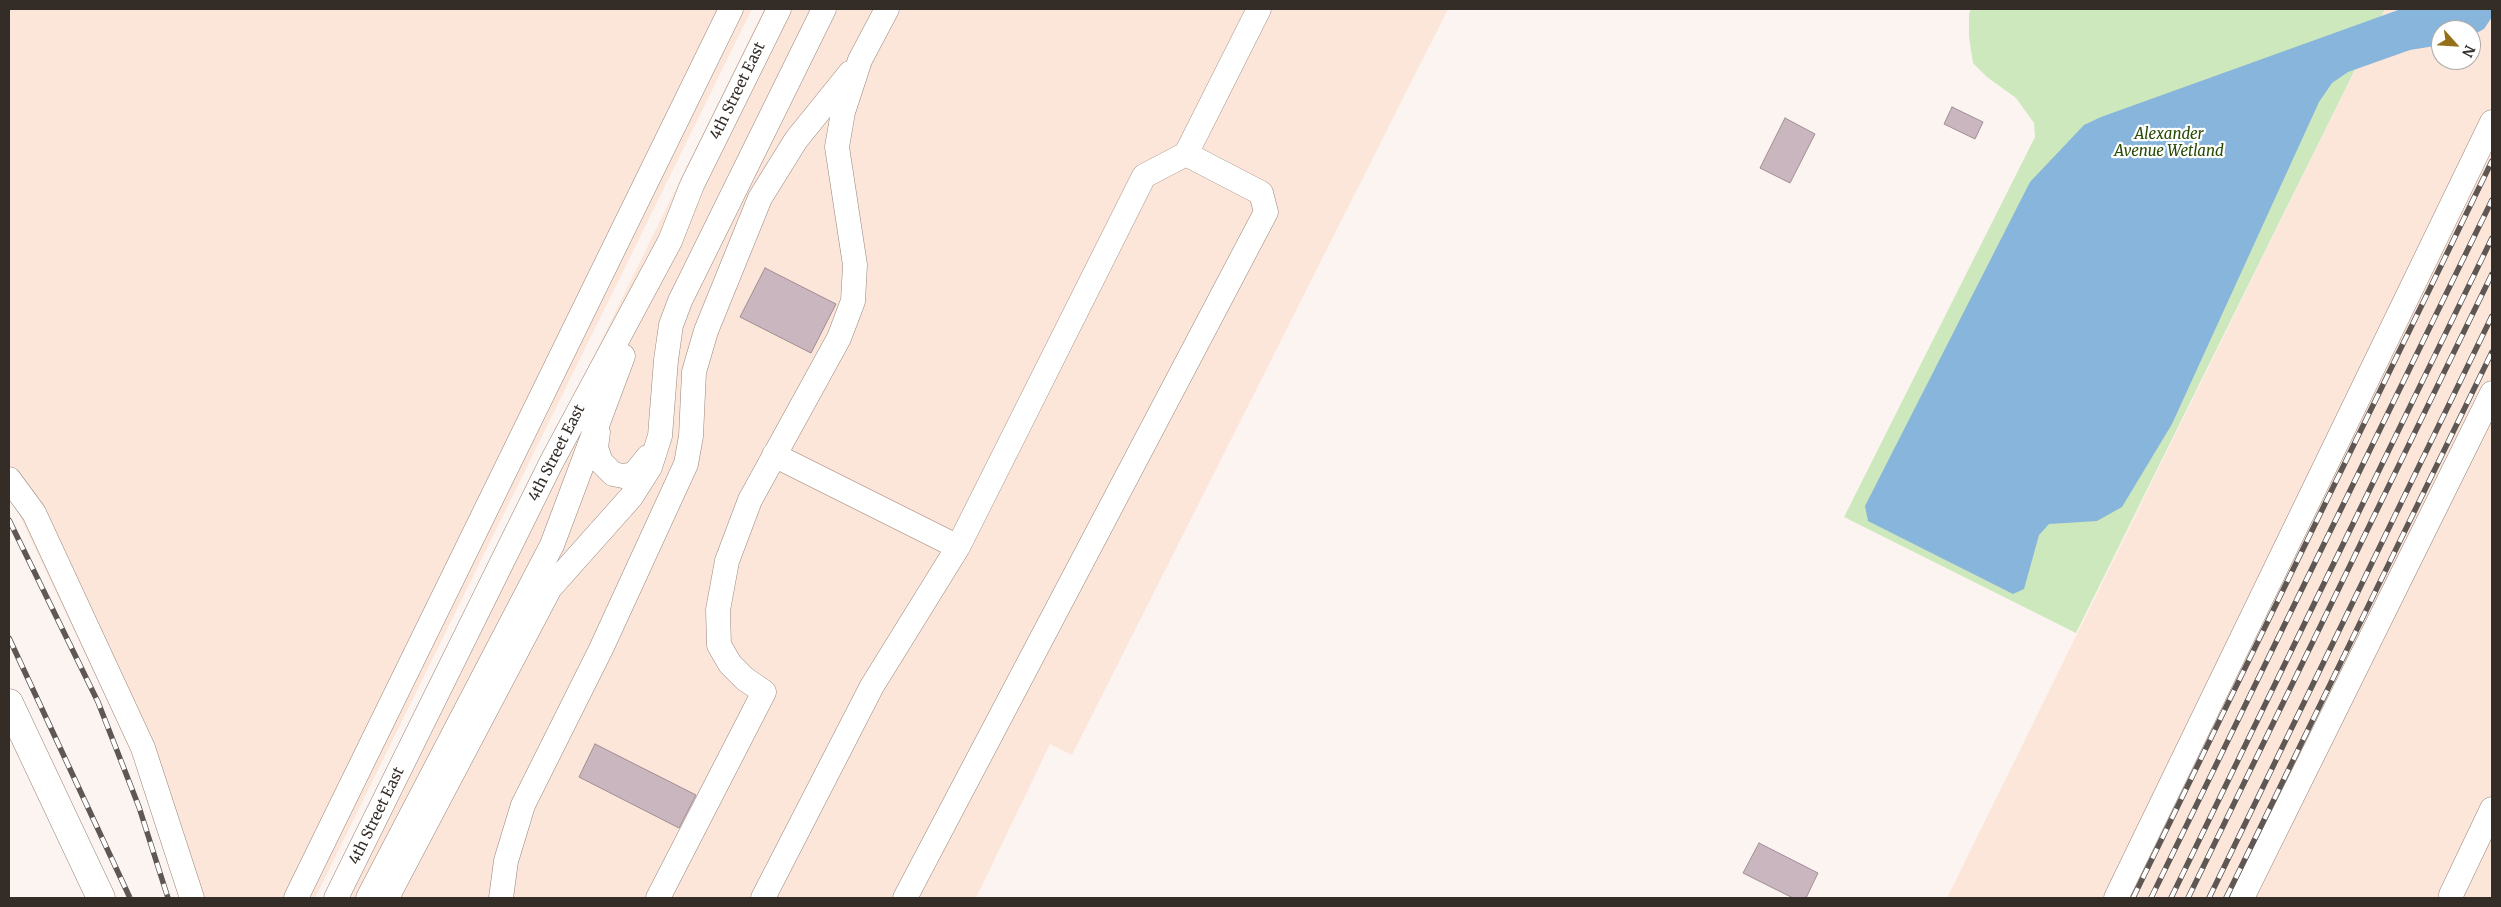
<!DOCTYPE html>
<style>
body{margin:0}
#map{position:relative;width:2501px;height:907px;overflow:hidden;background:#fcf4f0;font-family:Merriweather,serif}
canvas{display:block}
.frame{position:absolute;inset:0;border:10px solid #332c27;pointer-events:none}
.north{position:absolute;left:2431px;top:20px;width:50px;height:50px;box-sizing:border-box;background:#fff;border:1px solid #adaba9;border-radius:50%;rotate:116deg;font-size:14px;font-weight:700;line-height:20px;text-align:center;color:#332c27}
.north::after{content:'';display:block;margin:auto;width:18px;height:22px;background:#957018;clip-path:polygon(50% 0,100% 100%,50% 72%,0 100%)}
</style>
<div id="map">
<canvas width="2501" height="907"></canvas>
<div class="frame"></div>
<div class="north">N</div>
</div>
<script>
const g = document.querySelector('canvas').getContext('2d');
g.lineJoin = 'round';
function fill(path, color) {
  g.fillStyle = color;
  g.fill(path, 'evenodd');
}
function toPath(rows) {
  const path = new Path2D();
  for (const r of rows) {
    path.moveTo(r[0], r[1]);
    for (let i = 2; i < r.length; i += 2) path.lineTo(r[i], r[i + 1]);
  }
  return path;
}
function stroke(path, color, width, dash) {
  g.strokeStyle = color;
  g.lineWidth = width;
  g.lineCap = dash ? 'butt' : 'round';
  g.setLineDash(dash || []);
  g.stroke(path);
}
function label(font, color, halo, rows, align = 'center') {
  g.font = font + ' Merriweather,serif';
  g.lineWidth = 4.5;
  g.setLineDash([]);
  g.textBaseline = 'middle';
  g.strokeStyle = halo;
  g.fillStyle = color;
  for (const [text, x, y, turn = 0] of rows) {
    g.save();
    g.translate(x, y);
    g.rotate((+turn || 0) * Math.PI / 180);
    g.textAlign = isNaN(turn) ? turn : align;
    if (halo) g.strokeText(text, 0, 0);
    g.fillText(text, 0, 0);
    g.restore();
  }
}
fill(toPath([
 [9,9,752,9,315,898,179,898,137,764,9,493],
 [764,9,1448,9,1072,755,1050,744,976,898,328,898],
 [2385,9,2492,9,2492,898,1947,898],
 [2441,30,2471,30,2471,60,2441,60]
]), '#fce6da');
fill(toPath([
 [1971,9,2385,9,2076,633,1844,517,2035,137,2034,123,2016,98,1987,77,1973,63,1969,37,1969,14]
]), '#cde8bd');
fill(toPath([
 [2401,9,2492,9,2492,17,2484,29,2471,36,2471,30,2441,30,2441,45,2410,50,2348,72,2332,83,2319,102,2172,424,2122,507,2097,521,2049,524,2039,535,2024,589,2013,594,1868,521,1865,506,2030,182,2084,125,2101,117]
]), '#88b5db');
const building = toPath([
 [1952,107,1983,122,1975,139,1944,124,1952,107],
 [1785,118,1815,134,1790,183,1760,168,1785,118],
 [765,268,836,304,811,353,740,317,765,268],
 [595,744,696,795,679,828,579,777,595,744],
 [1759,843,1818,873,1806,898,1793,898,1743,873,1759,843]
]);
fill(building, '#cab6be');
stroke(building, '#a08d95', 1);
const minor = toPath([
 [598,432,596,448,601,462,613,474,623,476,634,474,648,457],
 [774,455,958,547],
 [9,479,34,513,143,748,192,898],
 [2451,895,2492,809],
 [296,898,731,9],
 [336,898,551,463,670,241,692,185,779,9],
 [368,898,552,545,623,356],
 [388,898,391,890,550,588,631,497,650,467,660,436,666,360,671,325,680,301,824,9],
 [501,898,506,861,523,805,601,649,686,464,691,436,694,372,706,331,760,198,796,140,850,73],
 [658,898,764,692,745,679,730,664,719,645,718,610,727,561,750,500,839,338,853,301,855,265,837,147,843,112,860,60,887,9],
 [763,898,872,686,958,547,1144,176,1186,154,1259,9],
 [905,898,1266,212,1261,193,1186,154],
 [2116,898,2492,122],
 [2242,898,2492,393]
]);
const highway = toPath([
 [9,703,101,898]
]);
stroke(minor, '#98867c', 25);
stroke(highway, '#98867c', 29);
stroke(minor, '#fff', 24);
stroke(highway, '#fff', 28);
const rail = toPath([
 [9,520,98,702,139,807,168,898],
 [9,638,130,898],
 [2133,898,2492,161],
 [2151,898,2492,200],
 [2171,898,2492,238],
 [2188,898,2492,274],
 [2209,898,2492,316],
 [2226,898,2492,352]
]);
stroke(rail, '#5f5753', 5.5);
stroke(rail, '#fff', 4, [11]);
label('15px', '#332c27', '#fff', [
 ["4th Street East",738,91,-64],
 ["4th Street East",557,453,-63],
 ["4th Street East",377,816,-64]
]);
label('italic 15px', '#284b04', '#fff', [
 ["Alexander",2169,135],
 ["Avenue Wetland",2169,152]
]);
</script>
